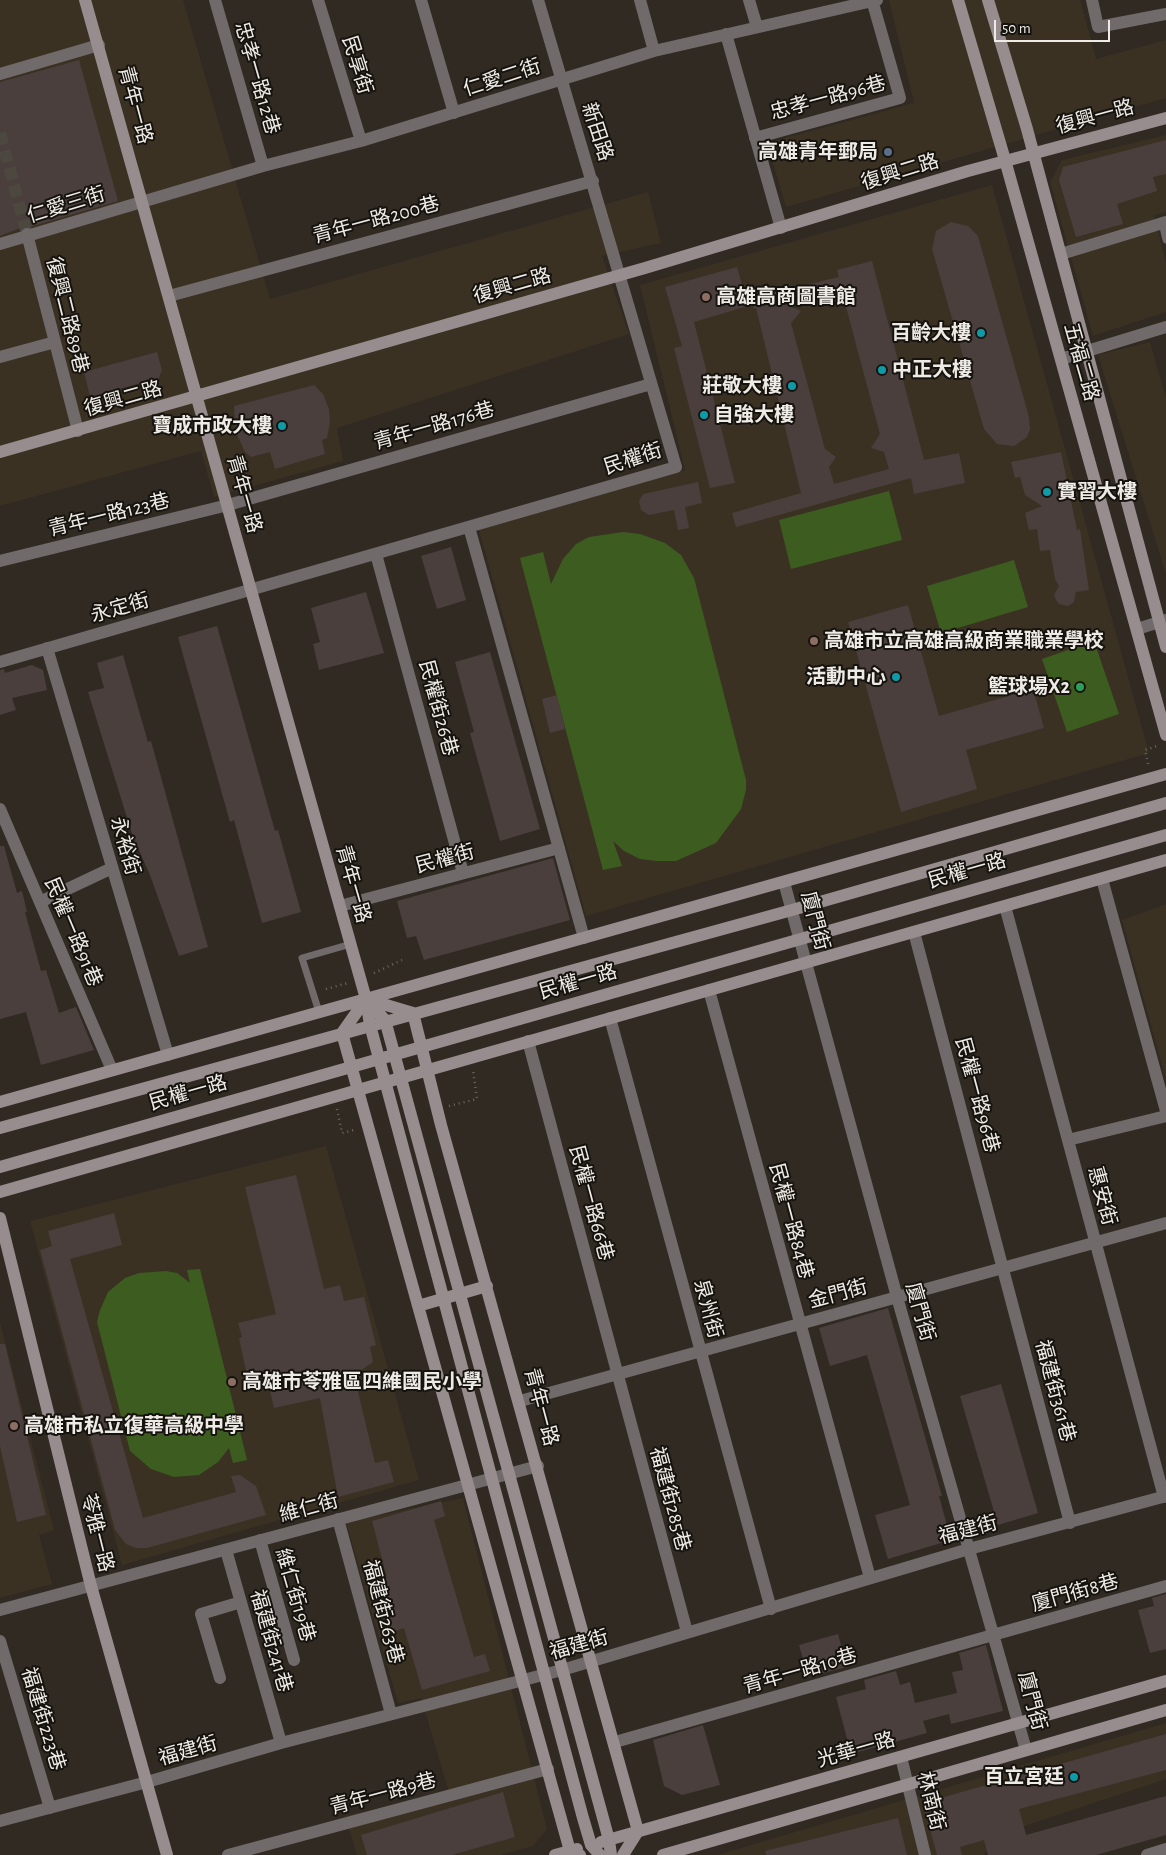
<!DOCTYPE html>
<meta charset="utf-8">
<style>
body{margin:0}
#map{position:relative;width:1166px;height:1855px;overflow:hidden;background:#302a22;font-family:"Alegreya Sans",sans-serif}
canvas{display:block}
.scale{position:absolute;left:994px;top:20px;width:116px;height:22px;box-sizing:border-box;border:2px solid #eeeae5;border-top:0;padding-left:6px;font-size:15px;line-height:18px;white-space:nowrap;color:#eeeae5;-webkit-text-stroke:4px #16130f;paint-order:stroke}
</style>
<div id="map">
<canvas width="1166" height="1855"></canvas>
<div class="scale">50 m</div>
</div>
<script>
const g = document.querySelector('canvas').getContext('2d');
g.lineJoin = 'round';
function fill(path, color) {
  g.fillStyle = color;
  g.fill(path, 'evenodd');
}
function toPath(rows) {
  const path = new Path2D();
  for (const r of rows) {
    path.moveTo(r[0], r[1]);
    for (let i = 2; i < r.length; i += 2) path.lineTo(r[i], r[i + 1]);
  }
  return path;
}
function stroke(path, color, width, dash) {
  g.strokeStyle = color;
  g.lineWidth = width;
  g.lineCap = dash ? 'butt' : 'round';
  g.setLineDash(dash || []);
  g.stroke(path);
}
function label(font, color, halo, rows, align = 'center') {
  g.font = font + ' "Alegreya Sans","Noto Sans TC",sans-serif';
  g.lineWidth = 4;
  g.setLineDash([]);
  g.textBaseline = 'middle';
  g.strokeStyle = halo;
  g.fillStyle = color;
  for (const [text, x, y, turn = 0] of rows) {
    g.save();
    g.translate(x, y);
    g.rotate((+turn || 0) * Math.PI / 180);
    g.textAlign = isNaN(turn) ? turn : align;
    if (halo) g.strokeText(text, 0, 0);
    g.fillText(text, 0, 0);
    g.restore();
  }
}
fill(toPath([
 [0,0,183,0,270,299,648,192,661,243,602,256,629,334,337,428,343,461,214,497,201,451,0,506],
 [889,0,1080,0,1096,59,1166,40,1166,98,786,207,767,143,914,103],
 [1166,135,1166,212,1154,215,1166,263,1166,312,1093,336,1050,182,1062,160],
 [992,185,1149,753,586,916,479,530,685,470,640,285],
 [1150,342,1166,398,1166,574,1098,355],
 [1166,904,1166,1080,1122,920],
 [326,1146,419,1480,122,1565,30,1221],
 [0,1322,54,1530,39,1535,52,1584,0,1598],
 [463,1498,547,1829,533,1846,500,1855,357,1855,345,1816,449,1792,421,1698,398,1703,346,1522],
 [1166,1723,1166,1779,1003,1833,983,1855,717,1855]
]), '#3a3123');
fill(toPath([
 [889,491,902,540,791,569,779,520],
 [623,532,640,534,665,543,681,555,694,578,746,780,746,790,741,809,716,843,676,861,657,861,640,859,624,851,613,841,622,866,603,870,520,558,543,552,551,584,563,559,576,544,589,537],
 [1014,560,1028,607,941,633,927,586],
 [1094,641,1119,714,1067,732,1042,659],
 [200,1269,247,1460,233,1463,229,1448,218,1462,199,1475,174,1477,151,1469,130,1451,97,1322,100,1310,108,1292,125,1278,139,1273,166,1271,177,1273,190,1283,187,1270]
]), '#3c5d1f');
fill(toPath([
 [79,60,118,201,30,227,25,226,0,236,0,82],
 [1166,140,1166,174,1153,177,1157,191,1117,204,1123,224,1076,237,1059,180,1063,167],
 [951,222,968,226,978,236,1029,417,1030,429,1027,437,1014,446,997,444,984,429,932,249,936,231],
 [872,261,924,460,959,453,965,483,914,494,911,478,736,527,732,513,801,493,756,308,754,309,751,298,839,277,837,270],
 [821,293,846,307,880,434,871,448,884,452,889,469,834,484,829,467,836,457,825,449,791,323,801,311,781,303],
 [737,267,748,306,694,322,735,483,710,488,674,348,682,346,665,287],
 [157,352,162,370,159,378,90,397,84,372],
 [314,385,323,394,329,409,330,422,327,438,322,440,325,454,275,469,270,452,251,457,245,452,235,430,234,406],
 [1061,452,1077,530,1080,529,1089,590,1076,592,1074,602,1068,606,1059,604,1056,600,1054,595,1059,586,1055,579,1050,550,1040,551,1037,529,1029,530,1025,513,1042,506,1025,495,1020,477,1015,478,1011,462],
 [698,482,702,503,685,507,689,528,678,530,674,510,649,515,641,510,639,501,643,494],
 [451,547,466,600,437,609,421,556],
 [366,592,384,653,319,670,313,644,320,642,311,608],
 [908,605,939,716,1033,689,1044,728,966,750,977,789,901,812,848,622],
 [217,626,275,831,278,830,301,912,262,923,234,820,230,822,178,637],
 [490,652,540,829,500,841,470,733,474,732,455,662],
 [123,655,148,742,151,741,208,947,179,956,150,875,133,837,88,692,104,688,97,663],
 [32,665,43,670,47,690,12,698,16,710,0,715,0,670,4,669,5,673],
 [557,695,565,729,550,733,542,699],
 [0,846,4,846,17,893,22,891,27,912,25,912,41,971,46,970,59,1013,76,1007,94,1050,41,1065,26,1012,0,1019],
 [553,858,570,920,424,960,416,936,407,938,397,901],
 [296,1175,324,1289,340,1285,344,1301,364,1297,376,1345,370,1347,373,1362,354,1375,375,1463,388,1460,394,1482,338,1497,320,1398,274,1408,265,1370,247,1375,239,1338,242,1337,238,1323,276,1314,245,1187],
 [114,1213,122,1245,70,1259,143,1518,236,1492,231,1476,240,1475,256,1486,266,1515,147,1548,136,1548,126,1544,115,1530,40,1250,52,1246,48,1231],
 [888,1308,942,1496,939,1496,951,1540,888,1559,875,1515,910,1505,867,1355,830,1366,819,1328],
 [0,1344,5,1344,46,1515,17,1522,0,1446],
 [1001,1384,1038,1513,998,1525,960,1396],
 [441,1501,445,1516,434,1520,474,1657,485,1654,490,1671,422,1690,404,1628,389,1633,379,1602,374,1582,387,1578,372,1521],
 [1166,1594,1166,1649,1150,1653,1138,1610,1154,1606,1152,1598],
 [838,1634,847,1667,808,1677,799,1645],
 [986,1645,1003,1711,951,1724,949,1714,923,1721,927,1733,851,1754,836,1697,866,1689,864,1680,896,1671,900,1685,910,1682,915,1703,957,1693,952,1672,963,1670,959,1653],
 [703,1725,720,1785,682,1795,664,1786,653,1740],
 [1166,1734,1166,1770,1019,1809,1026,1835,1166,1796,1166,1835,1096,1855,988,1855,984,1840,960,1847,962,1855,937,1855,923,1803],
 [503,1792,515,1837,452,1855,367,1855,361,1835],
 [898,1818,907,1855,766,1855,765,1851]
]), '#4a3f3c');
stroke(toPath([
 [0,133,27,234]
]), '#4c473f', 12, [12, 6]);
stroke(toPath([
 [1148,764,1145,750,1157,746],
 [374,973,402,960],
 [326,989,348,983],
 [449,1106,477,1099,473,1070],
 [337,1109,342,1133,354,1130]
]), '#6c6760', 2.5, [1, 4]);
stroke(toPath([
 [1162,223,1166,240],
 [319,1012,302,958,351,944]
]), '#706a6a', 7);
stroke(toPath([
 [215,0,263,166],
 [318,0,361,141],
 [421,0,454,113],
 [640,0,654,51],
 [749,0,757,27],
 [1092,0,1098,27,1166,14],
 [726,34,781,228],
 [0,74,99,45],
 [755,138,900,98,872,0],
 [27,234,78,431],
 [0,244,263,166,361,141,654,51,877,0],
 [1061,254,1166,222],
 [169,296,593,181],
 [0,357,55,342],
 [1061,359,1166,327],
 [469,527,584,938],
 [376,554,463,873],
 [0,561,228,505,651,384],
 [1137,629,1166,620],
 [47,648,168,1055],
 [0,662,676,467,538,0],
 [0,809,112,1070],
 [1102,879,1166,1111],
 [784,882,897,1297,1026,1750],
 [40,902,112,868],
 [340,906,559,848],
 [1005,906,1164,1497],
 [914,932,1070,1523],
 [709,990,870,1578],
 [610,1018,771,1609],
 [528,1041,687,1632],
 [1068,1140,1166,1116],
 [520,1401,1166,1223],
 [338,1519,391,1714],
 [260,1540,294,1660],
 [226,1550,281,1743],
 [0,1610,538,1466],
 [0,1641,50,1808],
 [220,1678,201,1614,241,1602],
 [615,1742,1166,1586],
 [901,1757,925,1855],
 [0,1821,147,1782,281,1743,562,1670,969,1549,1166,1496],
 [228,1855,548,1769],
 [1147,1855,1166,1849]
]), '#706a6a', 12);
stroke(toPath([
 [85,0,366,999,370,1025,583,1818,591,1845,600,1855],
 [958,0,1005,160,1166,735],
 [988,0,1027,129,1166,647],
 [0,452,645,268,968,171,1166,118],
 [366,999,413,1013,441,1125,638,1831,623,1855],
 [366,999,342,1033,570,1851,580,1855],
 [366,999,385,1020,609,1840,611,1855],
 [0,1102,1166,774],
 [0,1128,792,910,1166,803],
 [0,1167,1166,835],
 [0,1192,1166,860],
 [0,1218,91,1586,167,1855],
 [418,1306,487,1286],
 [601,1842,1166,1681],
 [555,1855,577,1849],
 [663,1855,1166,1710]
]), '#978d8e', 12);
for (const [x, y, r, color] of [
 [888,152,5,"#5c6f8a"],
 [706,297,5,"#8d6e63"],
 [981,333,5,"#0f9aa8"],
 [882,370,5,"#0f9aa8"],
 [792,386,5,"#0f9aa8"],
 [704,415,5,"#0f9aa8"],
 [282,426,5,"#0f9aa8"],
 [1047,492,5,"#0f9aa8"],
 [814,641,5,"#8d6e63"],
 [896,677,5,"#0f9aa8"],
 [1080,687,5,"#2e9e5b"],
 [232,1382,5,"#8d6e63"],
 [14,1426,5,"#8d6e63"],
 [1074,1777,5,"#0f9aa8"]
]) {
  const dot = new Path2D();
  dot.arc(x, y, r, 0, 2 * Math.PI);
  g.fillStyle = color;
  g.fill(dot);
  stroke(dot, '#16130f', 2);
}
label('20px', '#eeeae5', '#16130f', [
 ["民享街",357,65,73],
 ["忠孝一路12巷",257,78,74],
 ["仁愛二街",502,78,-18],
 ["忠孝一路96巷",828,98,-15],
 ["青年一路",135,105,75],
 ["復興一路",1095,117,-15],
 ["新田路",597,132,72],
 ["復興二路",900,172,-17],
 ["仁愛三街",66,205,-17],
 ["青年一路200巷",376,220,-15],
 ["復興二路",512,286,-16],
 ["復興二路89巷",67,315,76],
 ["五福二路",1081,362,74],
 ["復興二路",123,399,-16],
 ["青年一路176巷",434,426,-16],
 ["民權街",633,459,-18],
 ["青年一路",244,494,74],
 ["青年一路123巷",109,515,-14],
 ["永定街",120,608,-16],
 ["民權街26巷",438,708,75],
 ["永裕街",125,846,74],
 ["民權街",445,859,-15],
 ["民權一路",967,871,-16],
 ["青年一路",353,884,74],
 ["廈門街",815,921,75],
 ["民權一路91巷",73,932,67],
 ["民權一路",578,982,-16],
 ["民權一路",188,1093,-16],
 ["民權一路96巷",977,1095,75],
 ["惠安街",1102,1196,75],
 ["民權一路66巷",591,1203,75],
 ["民權一路84巷",791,1221,75],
 ["金門街",838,1294,-15],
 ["泉州街",708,1309,75],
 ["廈門街",920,1312,74],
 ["福建街361巷",1055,1391,75],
 ["青年一路",541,1407,75],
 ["福建街285巷",670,1499,75],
 ["維仁街",309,1508,-15],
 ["福建街",968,1530,-15],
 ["苓雅一路",97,1533,76],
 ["廈門街8巷",1075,1593,-16],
 ["維仁街19巷",295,1595,74],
 ["福建街263巷",383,1612,75],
 ["福建街241巷",271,1641,74],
 ["福建街",579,1645,-16],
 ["青年一路10巷",800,1671,-16],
 ["廈門街",1032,1701,75],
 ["福建街223巷",43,1719,73],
 ["光華一路",856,1750,-16],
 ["福建街",188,1751,-16],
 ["青年一路9巷",383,1794,-15],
 ["林南街",931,1801,76]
]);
label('bold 20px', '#eeeae5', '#16130f', [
 ["高雄青年郵局",878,152],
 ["高雄高商圖書館",716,297,"left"],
 ["百齡大樓",971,333],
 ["中正大樓",892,370,"left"],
 ["莊敬大樓",782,386],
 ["自強大樓",714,415,"left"],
 ["寶成市政大樓",272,426],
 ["實習大樓",1057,492,"left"],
 ["高雄市立高雄高級商業職業學校",824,641,"left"],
 ["活動中心",886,677],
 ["籃球場X2",1070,687],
 ["高雄市苓雅區四維國民小學",242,1382,"left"],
 ["高雄市私立復華高級中學",24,1426,"left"],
 ["百立宮廷",1064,1777]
], 'right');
</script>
